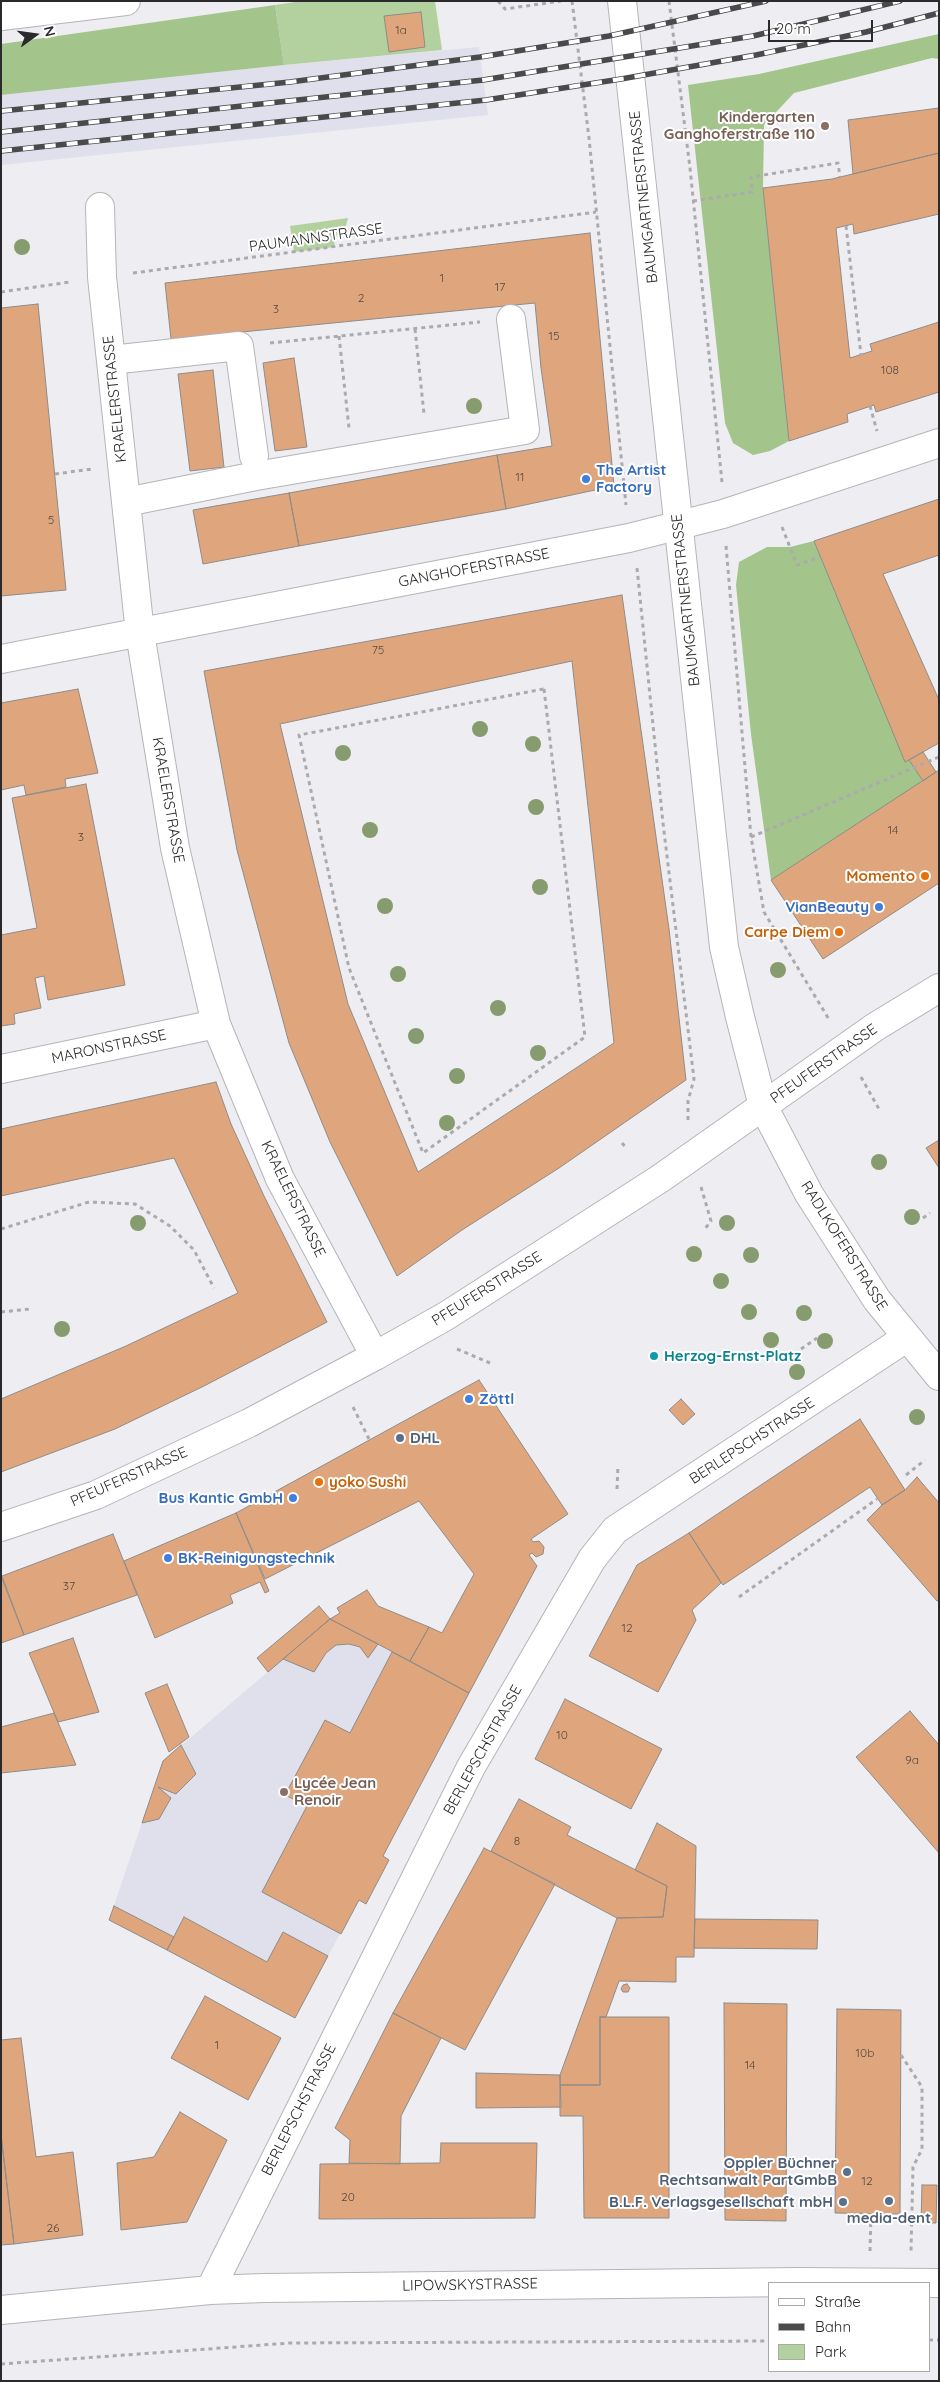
<!DOCTYPE html>
<meta charset="utf-8">
<style>
body{margin:0}
#map{position:relative;width:940px;height:2382px;overflow:hidden;background:#ededf2;font-family:Quicksand,sans-serif}
canvas{display:block}
.frame{position:absolute;inset:0;border:2px solid #2a2a2c;pointer-events:none}
.legend{position:absolute;left:768px;top:2282px;width:162px;height:90px;box-sizing:border-box;background:#fff;border:1px solid #aaaaab;margin:0;padding:6px 9px;list-style:none;font-size:15px;color:#2a2a2c}
.legend li{display:flex;align-items:center;gap:10px;height:25px}
.legend b{width:25px;border:1px solid #aaaaab}
.north{position:absolute;left:10px;top:10px;width:50px;height:50px;-webkit-text-stroke:4px #fff;paint-order:stroke;rotate:76deg;font-size:14px;font-weight:700;line-height:20px;text-align:center;color:#2a2a2c}
.north::after{content:'';display:block;margin:auto;width:18px;height:22px;background:#2a2a2c;clip-path:polygon(50% 0,100% 100%,50% 72%,0 100%)}
.scale{position:absolute;left:768px;top:20px;width:105px;height:22px;box-sizing:border-box;border:2px solid #2a2a2c;border-top:0;padding-left:6px;font-size:15px;line-height:18px;white-space:nowrap;color:#2a2a2c;-webkit-text-stroke:4px #fff;paint-order:stroke}
</style>
<div id="map">
<canvas width="940" height="2382"></canvas>
<div class="frame"></div>
<ul class="legend">
<li><b style="height:6px;background:#fff"></b>Straße</li>
<li><b style="height:6px;background:#4a4a4c"></b>Bahn</li>
<li><b style="height:14px;background:#b3d19f"></b>Park</li>
</ul>
<div class="north">N</div>
<div class="scale">20 m</div>
</div>
<script>
const g = document.querySelector('canvas').getContext('2d');
g.lineJoin = 'round';
function fill(path, color) {
  g.fillStyle = color;
  g.fill(path, 'evenodd');
}
function toPath(rows) {
  const path = new Path2D();
  for (const r of rows) {
    path.moveTo(r[0], r[1]);
    for (let i = 2; i < r.length; i += 2) path.lineTo(r[i], r[i + 1]);
  }
  return path;
}
function stroke(path, color, width, dash) {
  g.strokeStyle = color;
  g.lineWidth = width;
  g.lineCap = dash ? 'butt' : 'round';
  g.setLineDash(dash || []);
  g.stroke(path);
}
function label(font, color, halo, rows, align = 'center') {
  g.font = font + ' Quicksand,sans-serif';
  g.lineWidth = 4;
  g.setLineDash([]);
  g.textBaseline = 'middle';
  g.strokeStyle = halo;
  g.fillStyle = color;
  for (const [text, x, y, turn = 0] of rows) {
    g.save();
    g.translate(x, y);
    g.rotate((+turn || 0) * Math.PI / 180);
    g.textAlign = isNaN(turn) ? turn : align;
    if (halo) g.strokeText(text, 0, 0);
    g.fillText(text, 0, 0);
    g.restore();
  }
}
fill(toPath([
 [479,47,488,115,1,165,1,95,284,65],
 [330,1619,469,1693,295,2018,109,1920,163,1761]
]), '#dfe0ec');
fill(toPath([
 [302,1,435,1,442,50,284,65,275,5],
 [348,218,345,229,335,238,334,247,294,252,290,226]
]), '#b3d19f');
fill(toPath([
 [275,5,284,65,1,95,1,44],
 [939,34,939,59,932,58,794,93,764,125,763,188,789,441,770,451,753,455,733,443,725,423,688,85,759,74],
 [814,541,905,761,909,760,923,781,771,880,751,734,736,585,739,562,767,547,790,547]
]), '#a3c48b');
const building = toPath([
 [421,12,425,47,389,52,384,16,421,12],
 [939,108,939,153,853,174,848,120,939,108],
 [939,153,939,214,854,234,853,224,836,228,850,358,872,351,870,344,939,322,939,392,876,412,874,405,847,414,848,422,789,441,763,188,832,179,939,153],
 [590,233,614,486,506,509,497,455,552,446,541,368,535,303,171,339,165,283,590,233],
 [38,304,66,590,1,596,1,308,38,304],
 [294,358,307,447,275,451,263,363,294,358],
 [213,370,224,467,190,471,178,374,213,370],
 [497,455,506,509,299,546,289,493,497,455],
 [289,493,299,546,203,564,193,510,289,493],
 [939,499,939,555,883,574,939,700,939,743,905,762,814,541,939,499],
 [622,595,669,929,686,1080,559,1168,462,1230,397,1276,330,1142,289,1043,237,850,204,671,622,595],
 [572,661,614,1043,418,1172,348,1004,280,724,572,661],
 [78,689,98,773,65,779,66,787,26,795,24,785,1,790,1,703,78,689],
 [923,752,936,772,923,781,909,760,923,752],
 [939,770,939,883,823,959,771,880,939,770],
 [86,784,125,985,48,1000,44,976,35,978,41,1008,14,1014,15,1024,1,1026,1,935,37,928,12,798,86,784],
 [216,1082,231,1124,264,1196,327,1322,204,1386,115,1429,1,1472,1,1399,126,1346,238,1293,174,1158,1,1196,1,1129,216,1082],
 [939,1140,939,1168,926,1148,939,1140],
 [479,1380,568,1514,531,1539,533,1542,539,1541,544,1547,543,1554,536,1557,532,1553,529,1555,537,1566,469,1693,410,1661,429,1627,442,1633,474,1574,419,1501,265,1579,236,1513,479,1380],
 [681,1399,695,1414,683,1425,669,1410,681,1399],
 [860,1419,905,1490,882,1505,870,1487,723,1585,689,1533,860,1419],
 [917,1477,939,1503,939,1600,937,1601,867,1520,882,1505,905,1490,917,1477],
 [236,1513,269,1591,265,1593,260,1582,230,1595,233,1603,155,1638,124,1561,236,1513],
 [689,1533,721,1583,692,1610,696,1620,658,1692,589,1656,637,1565,689,1533],
 [113,1534,137,1595,24,1635,2,1576,113,1534],
 [1,1576,24,1635,1,1643,1,1576],
 [367,1590,378,1606,429,1627,410,1661,330,1619,340,1613,337,1608,367,1590],
 [319,1606,330,1619,268,1672,257,1658,319,1606],
 [330,1619,378,1644,368,1658,360,1647,349,1644,336,1645,326,1653,314,1672,283,1659,330,1619],
 [73,1638,99,1712,58,1722,29,1653,73,1638],
 [392,1652,469,1693,383,1856,389,1860,366,1904,359,1900,341,1934,262,1892,307,1806,285,1795,325,1720,350,1733,392,1652],
 [167,1684,189,1737,169,1752,145,1693,167,1684],
 [565,1699,662,1749,631,1809,535,1759,565,1699],
 [910,1711,939,1745,939,1853,856,1757,910,1711],
 [54,1713,76,1765,1,1773,1,1727,54,1713],
 [181,1745,196,1774,176,1794,158,1787,171,1798,159,1819,142,1823,163,1761,181,1745],
 [519,1799,571,1827,567,1835,667,1886,663,1917,617,1918,491,1851,519,1799],
 [657,1823,696,1846,694,1957,676,1957,676,1982,619,1981,606,2017,600,2017,600,2085,560,2085,560,2075,617,1918,663,1917,667,1886,635,1870,657,1823],
 [484,1848,555,1884,465,2050,393,2013,484,1848],
 [114,1906,174,1937,167,1950,109,1920,114,1906],
 [184,1917,267,1962,283,1932,328,1956,295,2018,167,1950,184,1917],
 [695,1919,818,1920,817,1949,694,1948,695,1919],
 [627,1984,630,1988,628,1992,623,1992,621,1989,623,1985,627,1984],
 [205,1996,281,2038,248,2100,171,2058,205,1996],
 [724,2003,787,2004,786,2221,725,2220,724,2003],
 [837,2009,901,2010,900,2214,835,2213,837,2009],
 [393,2013,441,2038,401,2116,400,2164,349,2163,350,2140,335,2128,393,2013],
 [600,2017,669,2017,669,2218,584,2218,583,2116,560,2116,560,2085,600,2085,600,2017],
 [21,2038,36,2157,73,2152,83,2235,14,2244,1,2135,1,2040,21,2038],
 [476,2073,560,2075,561,2107,476,2108,476,2073],
 [180,2112,227,2140,187,2222,121,2230,117,2163,154,2157,180,2112],
 [1,2135,14,2244,1,2245,1,2135],
 [441,2143,537,2143,535,2218,319,2219,320,2164,440,2163,441,2143],
 [922,2185,937,2185,936,2223,921,2223,922,2185]
]);
fill(building, '#dfa67d');
stroke(building, '#8f8b88', 1);
const minor = toPath([
 [1,16,126,1],
 [100,207,102,277,140,633,175,848,216,1024,280,1179,375,1356],
 [111,360,239,346,254,456],
 [126,502,256,476,525,430,511,319],
 [1,659,629,538,723,514,939,443],
 [1,1069,216,1024],
 [763,1106,875,1027,939,988],
 [210,2290,471,1767,592,1559,615,1530,906,1338],
 [1,2310,210,2290,264,2288,798,2282,939,2283]
]);
const major = toPath([
 [622,1,724,947,740,1017,763,1106,809,1194,877,1300,939,1376],
 [1,1527,96,1495,249,1423,375,1356,446,1316,661,1178,763,1106]
]);
stroke(minor, '#b4b4b9', 30);
stroke(major, '#b4b4b9', 30);
stroke(toPath([
 [498,1,505,9,561,1],
 [572,1,589,138,626,505],
 [669,1,690,168,722,482],
 [693,201,752,192,751,177,838,163,840,177],
 [846,226,861,355],
 [133,273,596,212],
 [1,292,70,282],
 [415,329,424,414],
 [339,336,349,428],
 [270,343,480,322],
 [870,406,877,431],
 [55,474,92,469],
 [782,527,797,565,820,557],
 [726,546,751,837,764,912,830,1021],
 [637,568,663,823,694,1079,688,1101,688,1120],
 [544,689,585,1037,423,1153,349,968,299,735,544,689],
 [751,837,939,757],
 [861,1077,879,1109],
 [622,1143,627,1149],
 [701,1187,711,1221,704,1230],
 [923,1218,930,1213],
 [1,1229,89,1202,135,1204,170,1226,194,1250,214,1288],
 [1,1312,30,1309],
 [457,1349,490,1363],
 [801,1349,817,1338],
 [353,1407,369,1439],
 [906,1475,925,1460],
 [617,1489,618,1465],
 [739,1597,877,1499],
 [901,2055,922,2087,922,2149,913,2167,911,2251],
 [870,2251,871,2214],
 [929,2340,939,2340],
 [1,2364,290,2343,769,2341]
]), '#ababaf', 3, [4, 4]);
stroke(minor, '#fff', 28);
stroke(major, '#fff', 28);
const rail = toPath([
 [1,111,290,82,480,57,609,36,766,1],
 [1,132,483,80,753,36,900,1],
 [1,151,486,100,621,79,756,55,866,32,939,13]
]);
stroke(rail, '#4a4a4c', 5.5);
stroke(rail, '#fff', 4, [11]);
g.fillStyle = '#869c6e';
for (const [x, y] of [
 [22,247],
 [474,406],
 [480,729],
 [533,744],
 [343,753],
 [536,807],
 [370,830],
 [540,887],
 [385,906],
 [778,970],
 [398,974],
 [498,1008],
 [416,1036],
 [538,1053],
 [457,1076],
 [447,1123],
 [879,1162],
 [912,1217],
 [138,1223],
 [727,1223],
 [694,1254],
 [751,1255],
 [721,1281],
 [749,1312],
 [804,1313],
 [62,1329],
 [771,1340],
 [825,1341],
 [797,1372],
 [917,1417]
]) {
  g.beginPath();
  g.arc(x, y, 8, 0, 2 * Math.PI);
  g.fill();
}
for (const [x, y, r, color] of [
 [825,126,5,"#8d6e63"],
 [586,479,5,"#3f7fe0"],
 [925,876,5,"#e8710a"],
 [879,907,5,"#3f7fe0"],
 [839,932,5,"#e8710a"],
 [654,1356,5,"#0f9aa8"],
 [469,1399,5,"#3f7fe0"],
 [400,1438,5,"#5c6f8a"],
 [319,1482,5,"#e8710a"],
 [293,1498,5,"#3f7fe0"],
 [168,1558,5,"#3f7fe0"],
 [284,1792,5,"#8d6e63"],
 [847,2172,5,"#5c6f8a"],
 [889,2201,5,"#5c6f8a"],
 [843,2202,5,"#5c6f8a"]
]) {
  const dot = new Path2D();
  dot.arc(x, y, r, 0, 2 * Math.PI);
  g.fillStyle = color;
  g.fill(dot);
  stroke(dot, '#fff', 2);
}
label('12px', '#574940', null, [
 ["1a",401,30],
 ["1",442,278],
 ["17",500,287],
 ["2",361,298],
 ["3",276,309],
 ["15",554,336],
 ["108",890,370],
 ["11",520,477],
 ["5",51,520],
 ["75",378,650],
 ["14",893,830],
 ["3",81,837],
 ["37",69,1586],
 ["12",627,1628],
 ["10",562,1735],
 ["9a",912,1760],
 ["8",517,1841],
 ["1",217,2045],
 ["10b",865,2053],
 ["14",750,2065],
 ["12",867,2181],
 ["20",348,2197],
 ["26",53,2228]
]);
label('bold 15px', '#785e54', '#fff', [
 ["Kindergarten",815,117],
 ["Ganghoferstraße 110",815,134],
 ["Lycée Jean",294,1783,"left"],
 ["Renoir",294,1800,"left"]
], 'right');
label('15px', '#2a2a2c', '#fff', [
 ["BAUMGARTNERSTRASSE",644,197,-96],
 ["PAUMANNSTRASSE",316,238,-8],
 ["KRAELERSTRASSE",115,399,-96],
 ["GANGHOFERSTRASSE",474,568,-11],
 ["BAUMGARTNERSTRASSE",686,600,-96],
 ["KRAELERSTRASSE",168,800,80],
 ["MARONSTRASSE",109,1047,-12],
 ["PFEUFERSTRASSE",824,1064,-35],
 ["KRAELERSTRASSE",293,1199,64],
 ["RADLKOFERSTRASSE",844,1246,58],
 ["PFEUFERSTRASSE",487,1289,-32],
 ["BERLEPSCHSTRASSE",752,1441,-33],
 ["PFEUFERSTRASSE",129,1477,-24],
 ["BERLEPSCHSTRASSE",483,1750,-61],
 ["BERLEPSCHSTRASSE",299,2110,-63],
 ["LIPOWSKYSTRASSE",470,2285,-1]
]);
label('bold 15px', '#366cbe', '#fff', [
 ["The Artist",596,470],
 ["Factory",596,487],
 ["VianBeauty",869,907,"right"],
 ["Zöttl",479,1399],
 ["Bus Kantic GmbH",283,1498,"right"],
 ["BK-Reinigungstechnik",178,1558]
], 'left');
label('bold 15px', '#c56008', '#fff', [
 ["Momento",915,876],
 ["Carpe Diem",829,932],
 ["yoko Sushi",329,1482,"left"]
], 'right');
label('bold 15px', '#0d838f', '#fff', [
 ["Herzog-Ernst-Platz",664,1356]
], 'left');
label('bold 15px', '#4e5e75', '#fff', [
 ["DHL",410,1438,"left"],
 ["Oppler Büchner",837,2163],
 ["Rechtsanwalt PartGmbB",837,2180],
 ["B.L.F. Verlagsgesellschaft mbH",833,2202],
 ["media-dent",889,2218,"center"]
], 'right');
</script>
